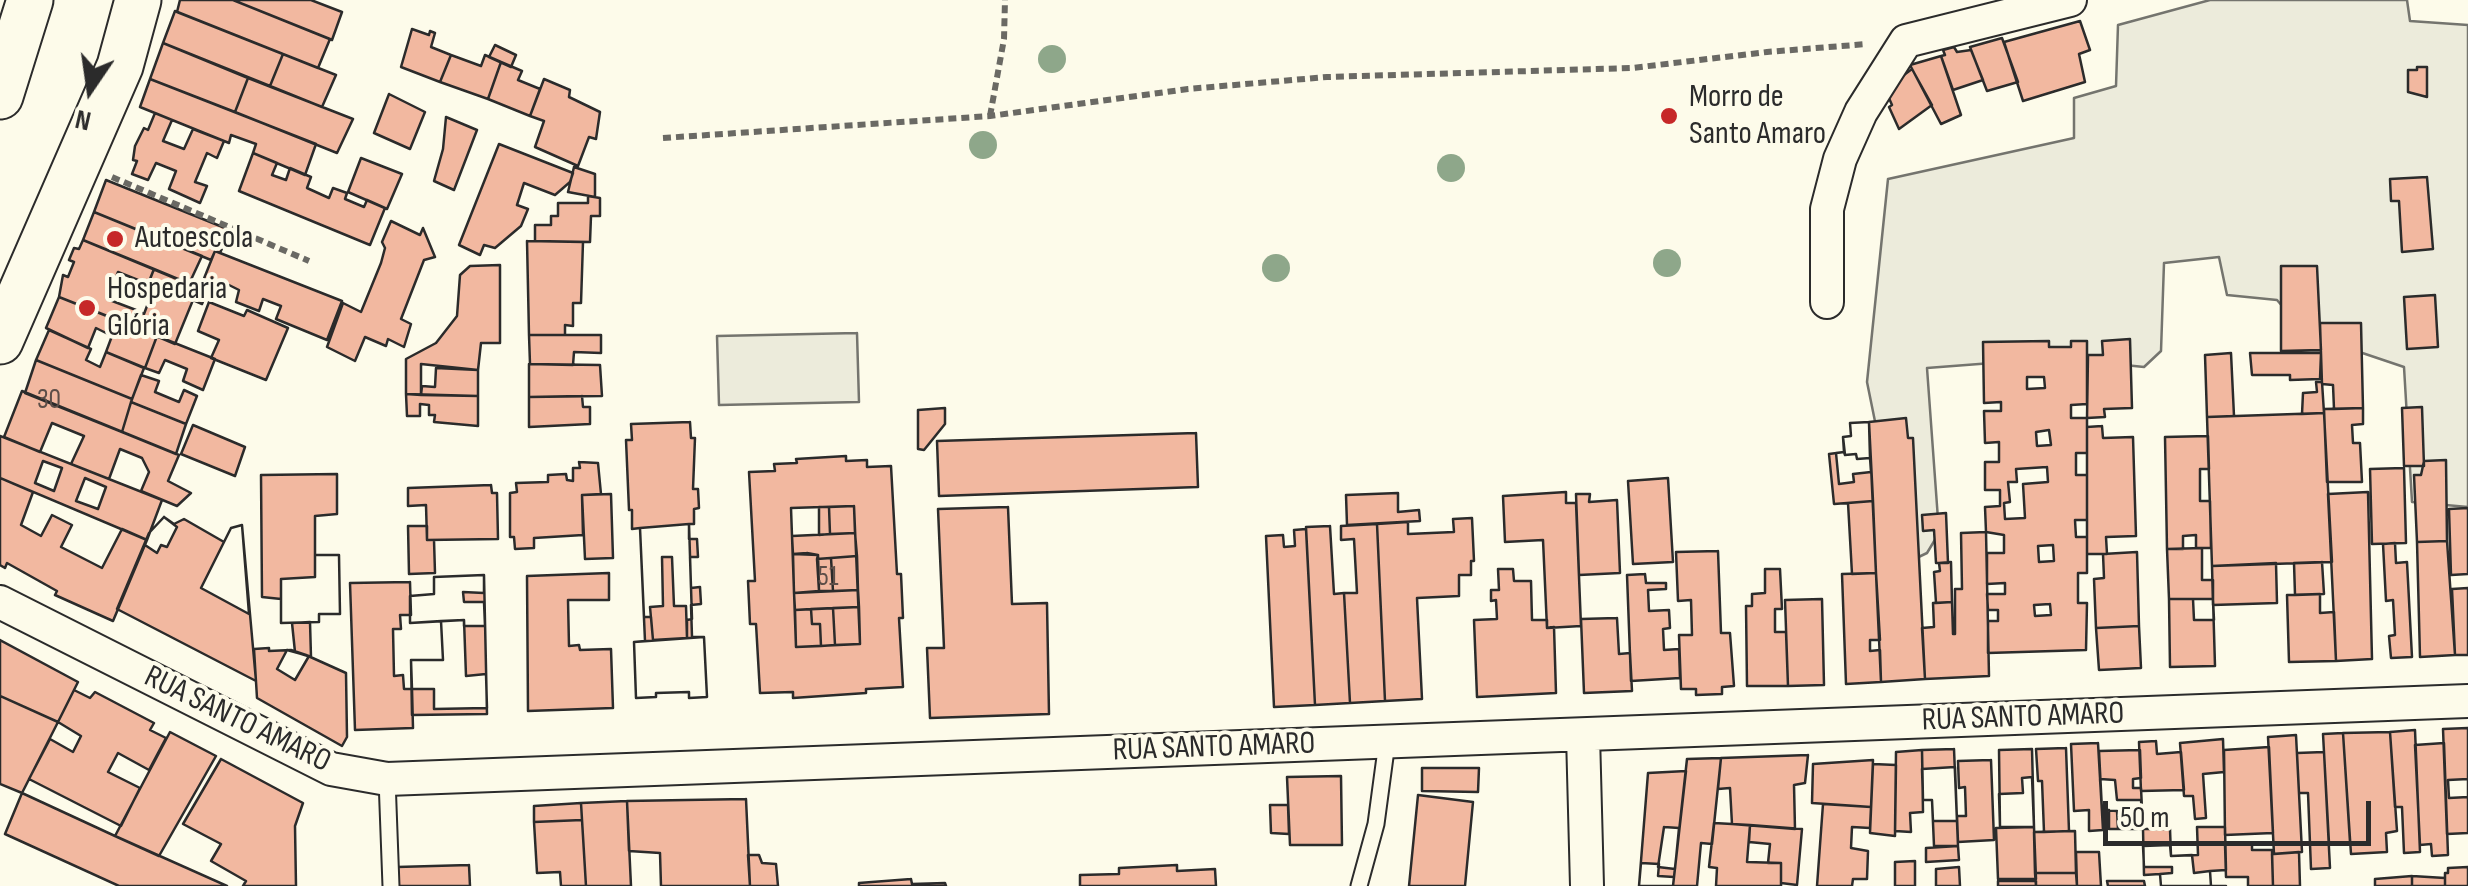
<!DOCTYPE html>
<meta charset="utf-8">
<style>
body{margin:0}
#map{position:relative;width:2468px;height:886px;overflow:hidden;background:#fdfbea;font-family:"Sofia Sans Condensed",sans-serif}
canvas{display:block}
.north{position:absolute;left:40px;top:40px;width:100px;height:100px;-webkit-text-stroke:8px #fdfbea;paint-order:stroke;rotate:193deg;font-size:28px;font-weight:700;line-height:40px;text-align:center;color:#2b2b2b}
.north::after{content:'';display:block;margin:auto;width:35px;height:45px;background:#2b2b2b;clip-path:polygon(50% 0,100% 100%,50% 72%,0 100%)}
.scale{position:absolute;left:2103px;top:801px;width:268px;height:45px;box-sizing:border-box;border:5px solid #2b2b2b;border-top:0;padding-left:12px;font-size:30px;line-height:35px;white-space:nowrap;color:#2b2b2b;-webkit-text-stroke:8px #fdfbea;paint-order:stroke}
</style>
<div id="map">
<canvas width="2468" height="886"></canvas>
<div class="north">N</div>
<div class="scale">50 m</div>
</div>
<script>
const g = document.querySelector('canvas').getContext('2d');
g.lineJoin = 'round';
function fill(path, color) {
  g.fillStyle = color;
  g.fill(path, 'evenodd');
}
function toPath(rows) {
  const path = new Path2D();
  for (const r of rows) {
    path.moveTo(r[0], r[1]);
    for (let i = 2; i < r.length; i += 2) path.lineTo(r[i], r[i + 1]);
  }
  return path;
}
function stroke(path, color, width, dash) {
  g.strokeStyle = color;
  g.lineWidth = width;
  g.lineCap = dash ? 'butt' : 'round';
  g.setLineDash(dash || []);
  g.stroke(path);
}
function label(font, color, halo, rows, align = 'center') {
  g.font = font + ' "Sofia Sans Condensed",sans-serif';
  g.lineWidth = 8;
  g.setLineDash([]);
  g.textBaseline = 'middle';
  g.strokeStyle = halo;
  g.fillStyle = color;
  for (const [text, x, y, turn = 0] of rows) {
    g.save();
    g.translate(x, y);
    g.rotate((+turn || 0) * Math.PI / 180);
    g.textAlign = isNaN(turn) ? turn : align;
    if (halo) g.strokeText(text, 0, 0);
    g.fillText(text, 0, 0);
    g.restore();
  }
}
const green = toPath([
 [2210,0,2407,0,2410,21,2468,25,2468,507,2412,502,2404,367,2306,334,2277,300,2227,295,2219,257,2164,263,2161,351,2144,367,2057,358,1927,368,1939,533,1927,553,1904,564,1867,382,1888,179,2074,138,2074,98,2116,86,2118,25,2210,0],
 [857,333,859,402,719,405,717,336,857,333]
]);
fill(green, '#ecebdb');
stroke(green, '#74746e', 2.5);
const building = toPath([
 [180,0,233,0,330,39,318,68,177,12,180,0],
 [233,0,311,0,342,12,332,40,233,0],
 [175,11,283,54,270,86,163,43,175,11],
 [2080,21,2090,50,2079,54,2085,82,2023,101,2004,42,2080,21],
 [412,29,429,35,430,31,435,33,431,47,451,55,440,82,401,67,412,29],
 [2002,38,2018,82,1987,91,1970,47,2002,38],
 [163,43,248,78,235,112,150,79,163,43],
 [495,45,516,55,511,67,489,57,495,45],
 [1954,47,1957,52,1971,50,1983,80,1953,90,1941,56,1945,55,1943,50,1954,47],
 [283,54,336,75,322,107,270,86,283,54],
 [451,55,481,66,485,55,501,62,488,99,440,82,451,55],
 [1941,56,1961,115,1941,124,1910,65,1941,56],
 [501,62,522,71,518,80,540,89,530,116,488,99,501,62],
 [2417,67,2427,67,2427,97,2408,92,2408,70,2417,70,2417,67],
 [1912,69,1932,105,1899,129,1889,107,1892,105,1885,89,1912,69],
 [248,78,353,119,337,153,235,112,248,78],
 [150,79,316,144,305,175,253,153,256,144,231,135,229,143,140,107,150,79],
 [544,79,570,90,569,97,600,112,596,139,589,137,578,166,535,147,544,121,530,116,544,79],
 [389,94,425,112,410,149,374,133,389,94],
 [155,113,172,120,163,141,184,149,193,129,224,141,217,158,207,153,195,182,207,186,200,203,169,189,176,171,156,163,148,180,132,174,137,161,133,160,135,146,144,128,148,130,155,113],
 [446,117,477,130,454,190,434,181,443,149,446,117],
 [499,144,573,173,570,182,555,195,524,183,517,205,528,209,521,226,495,248,484,245,480,255,459,245,499,144],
 [253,153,277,163,272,175,286,180,290,168,311,177,307,188,329,198,333,188,347,193,345,199,364,207,367,200,385,208,370,245,239,191,253,153],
 [361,158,402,174,387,209,348,192,361,158],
 [574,167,595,174,595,197,568,192,574,167],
 [2427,177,2433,249,2402,252,2399,201,2391,201,2390,179,2427,177],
 [106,180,230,230,220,253,215,251,211,260,94,212,106,180],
 [588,196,600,198,600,216,591,216,590,242,535,241,535,225,551,225,551,216,558,216,558,203,588,203,588,196],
 [94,212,202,256,189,284,83,240,94,212],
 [391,221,420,235,423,228,435,257,424,260,401,319,411,324,404,347,388,339,386,346,365,337,355,361,327,347,343,303,361,312,381,263,385,248,382,242,391,221],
 [83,240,154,269,148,284,118,272,107,299,136,310,130,325,59,297,63,275,68,277,74,262,69,260,74,248,79,249,83,240],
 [527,241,583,242,581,303,573,303,573,326,565,325,565,335,529,335,527,241],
 [215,251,342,301,327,340,276,319,281,306,263,299,259,311,236,302,239,290,223,282,218,293,201,286,215,251],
 [500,265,500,343,481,343,478,370,421,364,421,395,406,394,406,359,436,343,457,316,460,275,470,266,500,265],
 [2281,266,2317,266,2321,350,2281,351,2281,266],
 [154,269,207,291,202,304,193,300,175,344,130,325,136,310,144,314,153,290,147,287,154,269],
 [2435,295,2438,347,2407,349,2404,297,2435,295],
 [59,297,157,336,145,368,106,352,112,336,96,328,88,348,46,328,59,297],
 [209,302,244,316,247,310,288,328,266,380,211,358,219,340,198,331,209,302],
 [2320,323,2361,323,2363,408,2334,409,2333,385,2322,384,2320,323],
 [49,330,91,349,86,360,100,367,106,352,144,368,132,399,36,360,49,330],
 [529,335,601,335,601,353,574,352,573,365,530,364,529,335],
 [157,336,215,359,203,390,183,381,187,369,165,360,159,373,145,368,157,336],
 [2130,339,2132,408,2104,409,2105,417,2087,418,2088,355,2103,355,2102,341,2130,339],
 [2049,341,2049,347,2071,347,2071,341,2087,341,2087,404,2071,405,2071,418,2087,418,2087,453,2076,453,2076,475,2087,475,2087,520,2075,520,2076,537,2087,537,2087,573,2078,573,2078,603,2087,603,2086,650,1988,653,1988,621,1998,621,1998,610,1988,610,1987,594,2005,594,2005,583,1987,584,1987,553,2004,553,2004,535,1986,532,1985,507,2000,506,2000,490,1985,490,1985,462,1999,462,1999,442,1985,443,1984,411,2001,411,2001,402,1984,403,1983,342,2049,341],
 [2027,377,2044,377,2045,388,2027,389,2027,377],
 [2049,430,2051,445,2037,446,2036,432,2049,430],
 [2053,545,2054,561,2039,562,2038,546,2053,545],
 [2050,604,2051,615,2035,616,2034,605,2050,604],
 [2231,353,2234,416,2207,417,2205,355,2231,353],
 [2250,353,2321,353,2320,379,2290,380,2290,375,2252,375,2250,353],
 [36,360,132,399,122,432,25,393,36,360],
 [529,364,600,365,602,396,529,397,529,364],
 [436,368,478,370,478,396,421,395,422,386,435,387,436,368],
 [141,375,159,381,155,392,179,402,184,390,197,396,186,424,131,402,141,375],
 [2316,382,2322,382,2324,413,2302,414,2303,393,2317,392,2316,382],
 [22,391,179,455,168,481,191,493,177,506,141,491,149,472,142,458,120,449,109,479,71,464,84,436,52,423,40,452,4,437,22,391],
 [406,394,478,396,478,426,434,422,435,415,429,415,429,405,420,404,420,416,407,416,406,394],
 [582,396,583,407,590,407,590,424,529,427,529,397,582,396],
 [131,402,186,424,176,454,122,432,131,402],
 [2422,407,2424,466,2404,466,2402,408,2422,407],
 [945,408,945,424,924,450,918,449,918,410,945,408],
 [2363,408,2363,424,2352,425,2353,443,2360,443,2362,482,2327,482,2324,409,2363,408],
 [2324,413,2332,562,2212,566,2207,417,2324,413],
 [1906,418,1908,438,1913,438,1925,679,1881,682,1869,422,1906,418],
 [690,422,691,438,695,438,693,489,698,489,699,508,694,509,694,524,689,524,689,539,697,539,698,557,690,557,691,588,700,587,701,604,691,605,692,637,704,637,707,697,689,698,689,692,656,693,656,697,636,698,634,642,645,641,640,528,632,529,632,510,629,510,626,440,632,440,631,424,690,422],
 [1869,422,1873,501,1834,504,1829,454,1844,452,1843,437,1851,436,1850,423,1869,422],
 [1869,422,1870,458,1857,459,1856,454,1845,455,1843,437,1851,436,1850,423,1869,422],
 [193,425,245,447,235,476,181,454,193,425],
 [2102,426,2103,438,2133,437,2136,536,2106,537,2107,554,2087,554,2087,427,2102,426],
 [1196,433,1198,487,939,496,937,441,1196,433],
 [0,436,162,500,147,540,0,478,0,436],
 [2208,436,2209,469,2200,469,2200,501,2210,501,2211,548,2196,548,2196,535,2183,536,2183,549,2167,549,2165,437,2208,436],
 [1844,452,1845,455,1856,454,1857,459,1870,458,1871,472,1853,474,1854,482,1839,484,1836,453,1844,452],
 [846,456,846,461,867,460,867,467,891,466,897,574,901,574,903,618,899,618,903,687,866,689,866,693,793,698,793,692,760,693,756,624,750,624,748,581,755,581,749,472,775,471,774,464,797,463,796,459,846,456],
 [2446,460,2447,541,2417,542,2414,475,2421,475,2424,461,2446,460],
 [43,461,62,468,54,491,35,483,43,461],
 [579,462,598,463,601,494,582,495,583,535,534,538,534,548,515,549,514,537,510,537,510,493,517,492,516,483,548,482,548,475,566,474,567,480,573,481,573,468,580,468,579,462],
 [2047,467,2048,482,2023,484,2025,518,2005,519,2004,503,2010,502,2008,482,2017,482,2016,469,2047,467],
 [2404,468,2406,543,2372,544,2370,469,2404,468],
 [337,474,337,514,315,516,315,555,339,555,340,614,319,614,319,622,281,623,281,599,262,597,261,475,337,474],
 [0,478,33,492,21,525,41,536,52,515,72,525,61,547,102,568,122,529,147,540,113,621,55,595,57,591,7,563,5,568,0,565,0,478],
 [85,478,106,487,98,509,76,501,85,478],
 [1668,478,1673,562,1633,564,1628,481,1668,478],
 [491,485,492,493,497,493,498,539,427,540,426,505,408,506,408,488,491,485],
 [1566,492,1566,503,1576,503,1581,626,1547,628,1543,540,1505,542,1503,496,1566,492],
 [2368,492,2372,659,2336,661,2328,494,2368,492],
 [1398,493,1398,512,1419,510,1420,521,1347,525,1346,495,1398,493],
 [611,494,613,558,585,559,582,495,611,494],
 [1576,494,1590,494,1589,502,1617,500,1620,573,1579,575,1576,494],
 [1873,501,1876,573,1852,574,1848,503,1873,501],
 [854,506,860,644,796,647,791,508,854,506],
 [854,506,855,533,830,534,829,507,854,506],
 [819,507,829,507,830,534,819,535,819,507],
 [1008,507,1012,604,1047,603,1049,714,930,718,927,648,944,648,938,509,1008,507],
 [2468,508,2468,574,2451,575,2449,509,2468,508],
 [1946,513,1948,563,1936,563,1934,530,1923,531,1922,515,1946,513],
 [164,517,174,524,184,519,224,542,231,528,242,525,256,681,117,609,149,533,164,517],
 [164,517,177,527,167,547,161,545,157,553,145,545,149,533,164,517],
 [1472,518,1474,561,1471,561,1471,575,1459,575,1459,596,1417,598,1422,699,1385,701,1377,524,1408,522,1408,534,1454,532,1453,519,1472,518],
 [689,524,692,619,687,620,687,638,653,640,651,617,644,617,640,528,689,524],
 [1377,524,1385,701,1350,703,1344,593,1357,593,1354,539,1341,540,1341,526,1377,524],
 [242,525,249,614,201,588,231,528,242,525],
 [408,526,427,526,427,540,434,540,435,573,409,574,408,526],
 [1330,526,1334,594,1344,593,1350,703,1315,705,1306,527,1330,526],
 [1306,529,1315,705,1274,707,1266,536,1283,535,1284,547,1295,546,1294,530,1306,529],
 [1986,532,1989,676,1925,679,1922,628,1934,627,1933,603,1952,602,1953,634,1955,634,1955,589,1962,589,1961,533,1986,532],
 [855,533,857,556,817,559,818,555,793,554,792,536,855,533],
 [2447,541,2455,655,2420,657,2417,542,2447,541],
 [2395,543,2396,563,2407,562,2412,657,2391,658,2389,636,2395,635,2393,600,2386,601,2383,544,2395,543],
 [2202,548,2202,580,2213,580,2213,599,2169,599,2167,549,2202,548],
 [1718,551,1721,633,1730,633,1734,686,1722,687,1722,694,1696,695,1696,689,1681,689,1679,635,1692,635,1691,600,1678,601,1676,552,1718,551],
 [2137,552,2139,626,2096,628,2094,579,2104,578,2103,554,2137,552],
 [807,553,818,555,819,591,794,593,793,554,807,553],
 [315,555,339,555,340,614,319,614,319,622,281,623,281,579,315,577,315,555],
 [857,556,858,590,833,591,831,558,857,556],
 [662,557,672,557,674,606,686,606,687,638,653,640,650,607,663,606,662,557],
 [831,558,833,591,819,591,817,559,831,558],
 [1951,562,1952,602,1936,603,1934,572,1940,571,1939,563,1951,562],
 [2322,562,2324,594,2295,595,2294,563,2322,562],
 [2276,563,2277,603,2213,605,2212,566,2276,563],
 [1498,569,1513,569,1514,581,1531,581,1532,620,1547,620,1547,628,1554,627,1556,693,1477,697,1474,620,1497,619,1496,600,1491,601,1491,590,1499,590,1498,569],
 [1765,569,1780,569,1782,609,1775,609,1775,632,1786,632,1788,686,1747,686,1746,606,1752,606,1752,594,1765,593,1765,569],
 [609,573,609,600,568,600,569,646,579,645,580,650,611,649,613,708,528,711,527,576,609,573],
 [1876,573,1880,640,1870,640,1870,651,1880,650,1881,682,1846,684,1842,574,1876,573],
 [1645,574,1646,583,1666,583,1666,589,1648,590,1649,611,1669,610,1670,628,1663,629,1664,650,1679,649,1680,678,1631,681,1627,575,1645,574],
 [484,575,484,593,463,592,464,602,484,602,485,626,464,626,464,620,410,623,410,596,434,594,434,577,484,575],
 [484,575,487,714,412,715,411,660,443,660,441,621,410,623,410,596,434,594,434,577,484,575],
 [410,582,411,615,400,615,401,629,393,629,394,676,403,675,404,689,412,689,413,728,355,730,350,583,410,582],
 [2468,588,2468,655,2455,655,2452,589,2468,588],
 [858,590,859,607,795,610,794,593,858,590],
 [2320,594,2320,613,2334,612,2336,661,2289,662,2287,595,2320,594],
 [1822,599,1824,685,1788,686,1785,600,1822,599],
 [2169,599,2213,599,2215,666,2170,667,2169,599],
 [2193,599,2213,599,2214,620,2194,620,2193,599],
 [859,607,860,644,835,645,833,608,859,607],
 [833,608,835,645,821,646,820,624,812,624,811,609,833,608],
 [811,609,812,624,820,624,821,646,796,647,795,610,811,609],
 [1617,618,1619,654,1630,653,1632,691,1584,693,1581,619,1617,618],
 [464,620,466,676,486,674,487,708,434,709,434,689,412,689,411,660,443,660,441,621,464,620],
 [310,622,311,657,295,652,292,623,310,622],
 [2139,626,2141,668,2099,670,2096,628,2139,626],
 [704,637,707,697,689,698,689,692,656,693,656,697,636,698,634,642,704,637],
 [0,640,78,682,58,722,0,696,0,640],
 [269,648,269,651,291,650,306,655,346,673,347,737,342,746,257,698,254,649,269,648],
 [287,650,309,656,295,680,277,669,287,650],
 [74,690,90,698,95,692,154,723,150,730,166,738,149,770,118,753,108,772,140,788,121,826,29,779,50,739,73,752,81,736,58,722,74,690],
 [0,696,58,722,22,793,0,784,0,696],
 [2468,728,2468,833,2447,834,2443,729,2468,728],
 [2415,730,2420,852,2404,853,2402,807,2395,807,2390,732,2415,730],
 [170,732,216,756,159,856,115,836,170,732],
 [2390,732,2397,831,2386,833,2387,852,2351,854,2343,733,2390,732],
 [2343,733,2350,842,2329,843,2323,734,2343,733],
 [2296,735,2302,852,2274,854,2268,737,2296,735],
 [2223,739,2224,772,2203,774,2206,818,2195,819,2193,796,2184,796,2180,743,2223,739],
 [2156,741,2157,754,2181,752,2184,790,2141,791,2139,742,2156,741],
 [2098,743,2103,830,2089,831,2089,810,2074,811,2071,744,2098,743],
 [2444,743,2448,855,2432,856,2431,844,2420,845,2415,745,2444,743],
 [2269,747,2273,833,2225,835,2224,750,2269,747],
 [2066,748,2069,831,2044,832,2042,781,2038,781,2036,749,2066,748],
 [1954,749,1958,846,1934,846,1932,800,1923,800,1922,750,1954,749],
 [2032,749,2034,827,2000,827,1999,750,2032,749],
 [1922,750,1923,812,1910,813,1911,832,1895,831,1896,752,1922,750],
 [2140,750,2141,778,2133,779,2133,788,2141,788,2143,829,2109,829,2109,810,2102,810,2099,751,2140,750],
 [2324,752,2330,868,2311,869,2308,793,2299,793,2297,753,2324,752],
 [1808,755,1805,783,1794,785,1795,829,1732,824,1730,788,1718,789,1721,758,1808,755],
 [1721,758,1712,844,1701,843,1697,886,1673,886,1687,759,1721,758],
 [221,759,303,803,295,826,296,886,243,886,246,881,211,861,221,844,183,824,221,759],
 [1873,760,1871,807,1812,803,1813,764,1873,760],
 [1991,760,1994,840,1958,842,1957,816,1966,816,1965,787,1959,788,1958,761,1991,760],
 [1873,764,1896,765,1895,836,1870,833,1873,764],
 [1955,767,1957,821,1933,821,1932,800,1923,800,1922,769,1955,767],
 [1422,768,1479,768,1478,792,1422,791,1422,768],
 [1686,771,1673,886,1639,886,1648,773,1686,771],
 [1341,776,1342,845,1290,845,1287,777,1341,776],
 [2032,777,2034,827,2000,827,1999,794,2023,793,2022,778,2032,777],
 [2100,779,2115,780,2117,800,2141,800,2143,829,2118,829,2117,811,2102,810,2100,779],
 [2468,779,2468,797,2449,798,2448,780,2468,779],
 [22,793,115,836,227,886,119,886,5,834,22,793],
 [1418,795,1473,802,1465,886,1409,886,1418,795],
 [746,799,750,886,661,886,660,853,629,851,627,801,746,799],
 [627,801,631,886,586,886,581,803,627,801],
 [581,803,582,820,534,822,534,806,581,803],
 [1823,804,1871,807,1870,828,1852,827,1851,848,1868,851,1867,879,1853,879,1852,886,1817,886,1823,804],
 [1270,805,1288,805,1289,834,1271,833,1270,805],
 [582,820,586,886,561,886,560,872,537,873,534,822,582,820],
 [1714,823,1750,825,1747,862,1781,863,1781,886,1716,886,1717,868,1709,867,1714,823],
 [1750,825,1802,829,1797,885,1781,883,1781,863,1768,863,1770,844,1749,842,1750,825],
 [1664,827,1679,828,1675,869,1658,867,1664,827],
 [2034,827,2036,879,1998,879,1996,828,2034,827],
 [2197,827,2225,827,2226,870,2210,871,2211,886,2226,886,2161,886,2160,874,2144,875,2143,829,2170,829,2171,856,2198,855,2197,827],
 [2075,831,2076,873,2035,873,2034,832,2075,831],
 [2252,843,2252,850,2272,850,2273,886,2248,886,2248,877,2226,877,2225,844,2252,843],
 [2170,845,2171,856,2192,855,2194,873,2210,871,2211,886,2161,886,2160,874,2172,873,2172,867,2144,867,2143,846,2170,845],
 [1958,846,1959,860,1926,862,1926,848,1958,846],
 [2076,852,2099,852,2101,886,2077,886,2076,852],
 [2299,852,2300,886,2273,886,2272,854,2299,852],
 [748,855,759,855,762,863,776,864,778,886,750,886,748,855],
 [1915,861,1915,886,1895,886,1895,862,1915,861],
 [1641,863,1659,864,1658,876,1674,877,1673,886,1639,886,1641,863],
 [469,865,470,886,398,886,397,867,469,865],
 [1177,865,1177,871,1215,869,1216,886,1080,886,1080,875,1119,874,1119,868,1177,865],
 [1959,867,1960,886,1936,886,1936,869,1959,867],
 [2468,867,2468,886,2445,886,2445,873,2448,873,2448,868,2468,867],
 [2035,873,2076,873,2077,886,2036,886,2035,873],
 [2412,876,2445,878,2445,886,2412,886,2412,876],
 [2412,876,2412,886,2375,886,2375,879,2412,876],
 [911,879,912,884,945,883,946,886,859,886,859,883,911,879],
 [1998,881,2036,881,2036,886,1998,886,1998,881],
 [2107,881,2144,881,2145,886,2108,886,2107,881]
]);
fill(building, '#f2b8a0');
stroke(building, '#2b2b2b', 2.5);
const lane = toPath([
 [387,779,391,886],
 [1359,886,1376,824,1387,742]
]);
const street = toPath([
 [1827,302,1827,209,1840,159,1861,112,1906,41,2070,0],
 [0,602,331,769,387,779,2468,701],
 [1583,735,1587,886]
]);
const secondary = toPath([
 [0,96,30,0],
 [0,341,120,66,138,0]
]);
stroke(lane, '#2b2b2b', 19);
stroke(street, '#2b2b2b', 36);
stroke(secondary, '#2b2b2b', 49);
stroke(toPath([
 [990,116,1004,39,1005,0],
 [663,138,990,116,1188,89,1327,77,1632,68,1767,52,1867,44],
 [112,177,309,261]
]), '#6a6964', 6, [8, 5]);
stroke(lane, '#fdfbea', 15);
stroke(street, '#fdfbea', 32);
stroke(secondary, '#fdfbea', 45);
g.fillStyle = '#8ea78a';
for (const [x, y] of [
 [1052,59],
 [983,145],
 [1451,168],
 [1667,263],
 [1276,268]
]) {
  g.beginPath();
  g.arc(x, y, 14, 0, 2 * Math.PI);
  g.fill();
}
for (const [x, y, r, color] of [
 [1669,116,10,"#c62828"],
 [115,239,10,"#c62828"],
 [87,308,10,"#c62828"]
]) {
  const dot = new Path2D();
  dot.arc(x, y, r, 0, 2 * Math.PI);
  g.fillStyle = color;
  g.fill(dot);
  stroke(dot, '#fdfbea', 4);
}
label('28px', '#5d4e48', null, [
 ["30",49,401],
 ["51",828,578]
]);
label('32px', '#2b2b2b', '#fdfbea', [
 ["Morro de",1689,98],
 ["Santo Amaro",1689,135],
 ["Autoescola",135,239],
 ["Hospedaria",107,290],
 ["Glória",107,327]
], 'left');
label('32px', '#2b2b2b', '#fdfbea', [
 ["RUA SANTO AMARO",2023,718,-2],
 ["RUA SANTO AMARO",237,720,26],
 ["RUA SANTO AMARO",1214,748,-2]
]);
</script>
